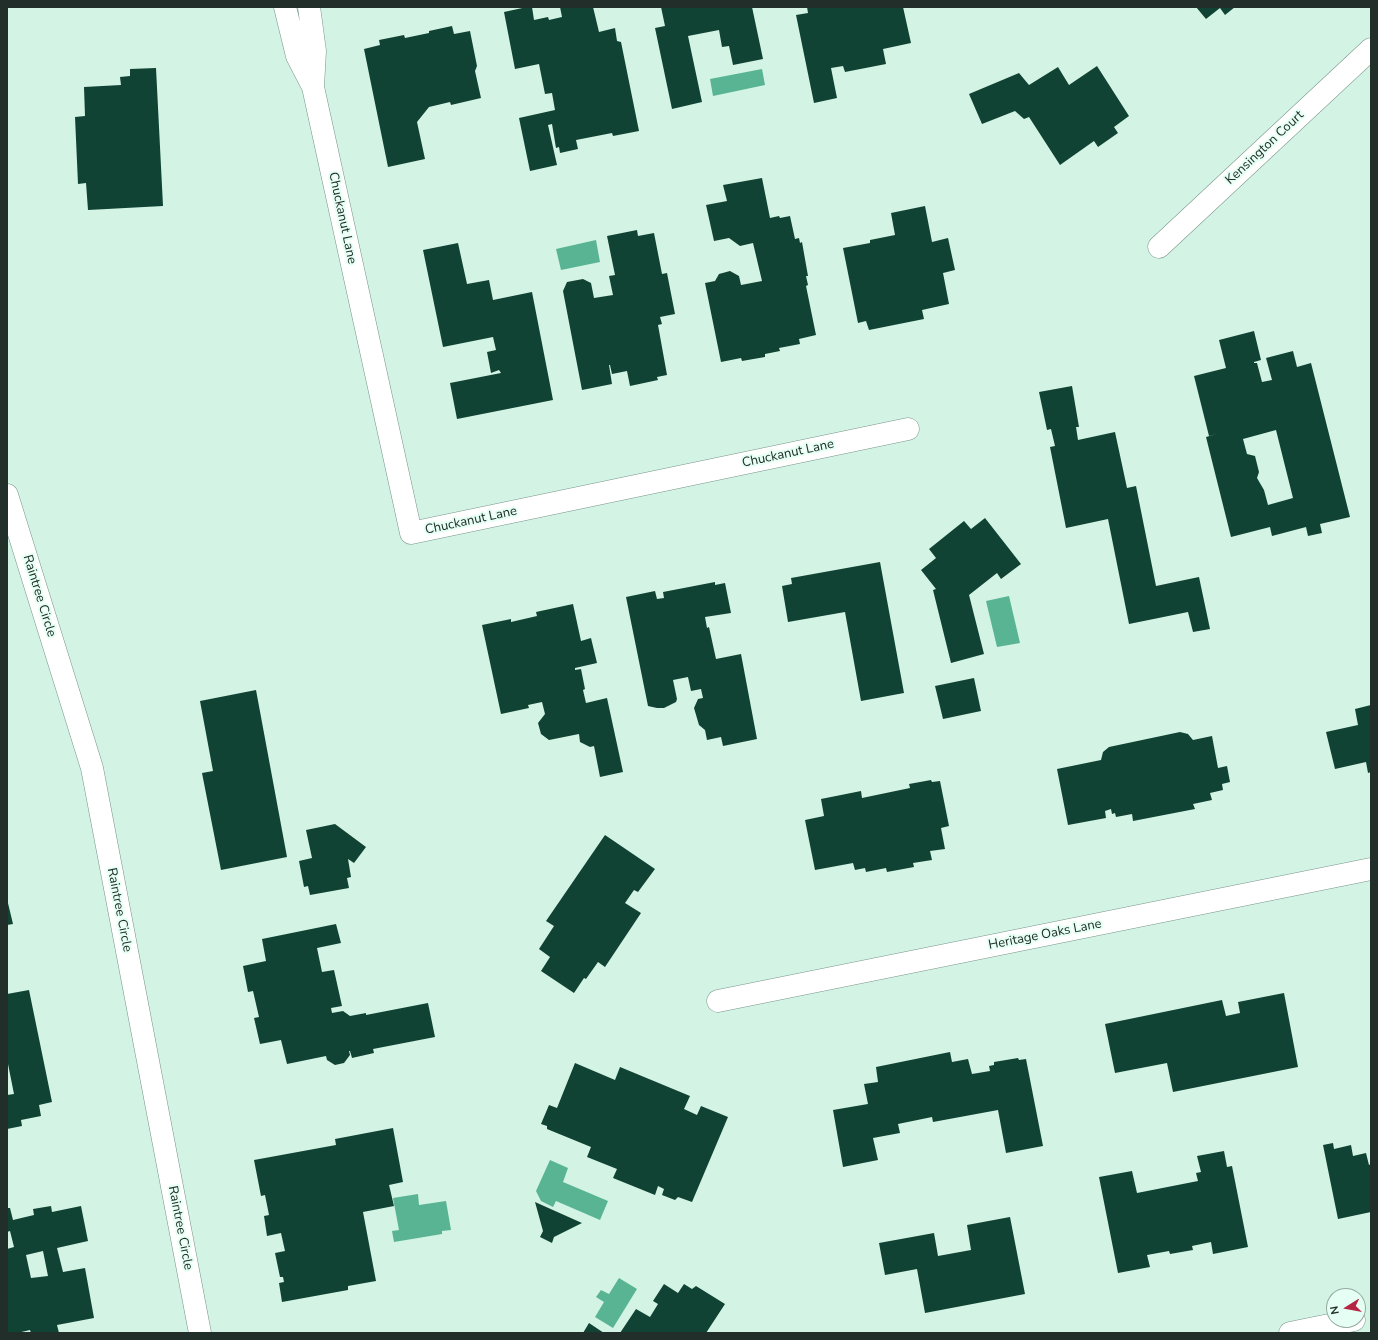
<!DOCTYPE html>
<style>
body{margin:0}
#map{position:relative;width:1378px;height:1340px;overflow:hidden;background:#d3f3e5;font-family:"Nunito Sans",sans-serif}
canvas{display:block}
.frame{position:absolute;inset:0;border:8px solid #222e29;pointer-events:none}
.north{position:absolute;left:1326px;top:1288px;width:40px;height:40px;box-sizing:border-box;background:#e5fff4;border:1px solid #97aba3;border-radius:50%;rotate:259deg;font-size:11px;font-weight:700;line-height:16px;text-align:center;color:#222e29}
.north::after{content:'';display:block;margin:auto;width:14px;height:18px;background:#b72545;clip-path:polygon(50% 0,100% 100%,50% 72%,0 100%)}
</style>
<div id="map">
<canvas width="1378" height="1340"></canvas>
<div class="frame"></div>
<div class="north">N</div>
</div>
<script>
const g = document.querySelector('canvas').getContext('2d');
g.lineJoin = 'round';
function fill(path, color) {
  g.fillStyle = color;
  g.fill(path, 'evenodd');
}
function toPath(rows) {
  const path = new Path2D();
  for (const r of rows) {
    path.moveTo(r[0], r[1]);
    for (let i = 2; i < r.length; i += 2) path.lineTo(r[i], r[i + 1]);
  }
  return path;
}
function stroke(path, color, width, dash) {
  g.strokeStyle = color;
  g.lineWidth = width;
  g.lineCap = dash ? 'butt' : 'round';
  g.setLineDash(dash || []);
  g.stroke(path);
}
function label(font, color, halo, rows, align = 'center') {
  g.font = font + ' "Nunito Sans",sans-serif';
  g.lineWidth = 4;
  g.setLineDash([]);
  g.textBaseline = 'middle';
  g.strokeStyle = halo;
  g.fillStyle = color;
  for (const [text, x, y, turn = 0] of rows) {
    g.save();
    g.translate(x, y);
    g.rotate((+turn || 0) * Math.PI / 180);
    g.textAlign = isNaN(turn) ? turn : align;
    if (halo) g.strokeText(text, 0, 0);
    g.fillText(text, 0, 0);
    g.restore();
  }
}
fill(toPath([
 [762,69,765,85,713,96,710,79],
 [596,240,600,262,561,270,556,249],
 [1009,596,1020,643,997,647,986,601],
 [550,1160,568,1168,563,1182,608,1201,600,1220,556,1201,553,1207,541,1201,536,1191],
 [418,1194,419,1205,446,1201,451,1230,442,1231,442,1234,394,1242,392,1231,399,1230,393,1198],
 [619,1278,637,1289,613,1328,595,1317,604,1302,596,1297,601,1290,609,1294]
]), '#58b493');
fill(toPath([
 [527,7,532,7,534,20,548,17,549,20,562,17,560,7,593,7,599,32,615,28,617,41,621,42,639,131,613,136,612,133,576,140,578,149,560,153,559,147,556,148,552,124,548,125,557,165,530,171,519,118,555,110,552,93,545,94,539,64,515,69,504,12],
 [661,7,752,7,763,59,733,65,729,46,722,47,719,30,688,36,702,102,672,109,655,28,665,26],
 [807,7,903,7,911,43,883,49,886,64,845,72,843,66,831,68,837,98,814,103,796,15,808,13],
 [1196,7,1235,7,1225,15,1220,8,1206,19],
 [452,26,454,34,470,31,477,66,475,71,481,98,451,105,450,102,429,107,417,122,425,159,388,167,364,49,380,45,379,40,404,35,405,38,429,33,429,31],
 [1097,66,1129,116,1114,127,1118,133,1098,147,1094,141,1060,165,1029,117,1024,119,1015,111,982,124,969,94,1019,73,1029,85,1058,67,1069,85],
 [156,68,163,206,88,210,86,183,78,184,75,117,85,116,84,87,121,85,120,77,130,76,130,69],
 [762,178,770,218,779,216,780,218,790,216,795,239,799,238,800,243,802,242,808,276,806,276,808,285,806,286,816,335,799,339,800,344,779,348,780,351,765,354,765,357,742,361,741,358,721,362,705,283,715,281,719,274,730,271,739,276,741,285,762,281,753,243,740,246,729,238,714,241,706,205,727,201,723,185],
 [925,206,932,242,948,238,955,270,943,273,949,304,922,310,924,319,869,330,866,321,858,323,843,248,870,243,870,240,895,235,891,213],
 [637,230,638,236,654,233,662,274,667,273,675,314,660,317,662,324,658,325,667,375,657,377,658,380,630,386,627,371,612,374,610,365,609,365,612,384,582,390,563,291,567,282,583,279,591,283,594,298,613,295,609,276,615,275,607,236],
 [458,243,467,284,489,280,493,300,532,292,553,400,457,419,450,383,501,373,499,370,491,373,487,352,496,350,493,337,443,347,423,250],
 [1254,331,1261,360,1254,362,1254,363,1257,363,1262,382,1272,380,1266,358,1293,351,1297,367,1311,363,1350,517,1320,524,1322,533,1308,536,1306,527,1272,536,1270,527,1231,537,1206,437,1217,434,1209,436,1194,376,1226,368,1219,340],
 [1276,430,1293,498,1268,505,1264,490,1257,478,1259,472,1255,456,1247,454,1243,439],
 [1072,386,1079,427,1076,427,1078,440,1115,432,1127,488,1136,486,1156,586,1199,577,1210,629,1193,632,1188,612,1129,624,1108,519,1066,528,1050,447,1055,446,1051,429,1047,430,1039,392],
 [985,518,1021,564,1001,579,997,573,969,595,984,654,951,663,933,590,936,589,921,570,936,558,929,549,964,521,971,529],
 [880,562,904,693,861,701,845,612,788,622,782,586,792,584,791,578],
 [715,582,715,585,725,583,731,613,705,617,707,628,709,627,716,659,741,654,757,739,723,746,721,737,707,740,705,730,699,725,694,708,698,699,703,698,701,689,691,691,688,677,673,680,677,699,676,702,664,708,657,708,648,706,626,597,655,591,657,599,664,598,663,592],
 [573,604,581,641,591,638,597,663,575,668,575,670,581,669,585,689,583,690,586,703,607,698,623,772,600,777,594,746,590,747,580,742,579,734,549,740,541,734,538,723,545,714,542,702,528,705,529,708,501,714,482,625,511,619,511,622,537,616,536,612],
 [974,678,981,711,943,719,935,686],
 [256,690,287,857,221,870,202,773,213,771,200,701],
 [1371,705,1371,772,1368,773,1366,762,1335,769,1326,732,1358,725,1355,709],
 [1180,732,1188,734,1193,740,1212,736,1218,768,1227,766,1230,782,1222,784,1223,790,1210,793,1212,800,1193,804,1195,809,1133,821,1132,814,1116,817,1115,813,1112,814,1111,809,1105,811,1106,818,1068,825,1057,769,1101,760,1103,752,1109,747],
 [931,780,932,782,940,781,949,826,941,828,945,849,930,851,932,860,913,863,914,867,887,872,886,868,866,872,865,868,855,870,853,863,815,870,805,820,824,816,821,799,861,791,862,798,910,788,909,784],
 [335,824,366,847,354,863,348,859,351,877,347,878,349,888,310,895,308,886,304,887,299,861,312,858,306,830],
 [605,835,655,869,638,892,634,890,625,903,641,913,605,967,598,962,586,979,584,978,574,993,541,971,550,957,539,949,554,926,546,921],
 [7,899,13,924,7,925],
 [336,924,341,943,317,948,322,972,334,970,342,1006,331,1008,332,1013,343,1011,350,1016,366,1013,366,1015,428,1003,435,1037,373,1049,374,1053,352,1058,350,1051,349,1051,350,1055,344,1063,335,1065,327,1060,326,1056,287,1064,281,1040,260,1044,254,1018,259,1017,253,991,248,992,243,966,266,961,262,939],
 [29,990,52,1102,39,1105,41,1116,21,1120,22,1126,7,1129,7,1095,14,1094,7,1059,7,994],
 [1284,993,1298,1067,1173,1092,1167,1063,1115,1073,1105,1024,1222,1000,1226,1016,1240,1013,1238,1002],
 [950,1052,952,1062,968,1059,972,1074,990,1071,989,1066,994,1065,994,1062,1018,1058,1019,1060,1026,1059,1043,1146,1006,1153,998,1110,933,1122,932,1117,898,1124,900,1133,873,1138,878,1160,843,1167,833,1110,868,1104,864,1084,878,1082,876,1067],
 [575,1063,615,1080,620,1067,690,1096,684,1109,697,1115,701,1106,728,1117,692,1202,678,1197,675,1200,662,1195,664,1189,658,1186,655,1195,613,1178,617,1169,587,1157,591,1147,547,1129,547,1126,541,1124,549,1105,557,1108],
 [393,1128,403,1182,389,1185,394,1206,363,1212,376,1281,348,1286,348,1290,282,1302,279,1283,284,1282,283,1277,280,1277,275,1253,285,1251,281,1233,267,1236,264,1216,269,1215,265,1195,261,1196,254,1160,336,1145,335,1139],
 [1333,1143,1334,1149,1351,1145,1353,1156,1366,1153,1369,1165,1371,1164,1371,1212,1338,1219,1323,1145],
 [1224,1151,1227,1167,1232,1166,1248,1247,1213,1254,1211,1242,1192,1246,1193,1250,1170,1254,1169,1251,1147,1255,1150,1267,1118,1273,1099,1177,1132,1171,1137,1193,1198,1181,1196,1173,1201,1172,1197,1156],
 [535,1202,582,1223,554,1237,552,1243,540,1237,543,1231],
 [51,1206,52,1212,81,1206,88,1241,57,1248,63,1272,85,1268,94,1318,57,1325,59,1333,31,1333,30,1330,17,1333,7,1333,7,1249,14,1247,10,1231,7,1232,7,1208,10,1208,13,1220,34,1215,33,1209],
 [43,1251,48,1276,31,1278,26,1255],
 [1010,1217,1025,1294,925,1313,917,1269,885,1275,879,1243,934,1233,938,1256,971,1250,967,1225],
 [664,1284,678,1293,684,1284,692,1289,696,1286,725,1304,706,1333,620,1333,636,1309,650,1317,658,1304,653,1301],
 [589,1323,604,1333,583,1333]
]), '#104333');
const minor = toPath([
 [285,7,297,56,313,87,411,533,908,429],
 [309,7,315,51,313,87],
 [1159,247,1371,49],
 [7,495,92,768,200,1333],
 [718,1001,1371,869],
 [1290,1333,1354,1320]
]);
stroke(minor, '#79968a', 23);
stroke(minor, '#fff', 22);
label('13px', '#222e29', '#e5fff4', [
 ["Kensington Court",1265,148,-43],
 ["Chuckanut Lane",342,218,78],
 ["Chuckanut Lane",788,454,-12],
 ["Chuckanut Lane",471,521,-12],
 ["Raintree Circle",39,596,73],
 ["Raintree Circle",119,910,79],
 ["Heritage Oaks Lane",1045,935,-11],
 ["Raintree Circle",180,1228,79]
]);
</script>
